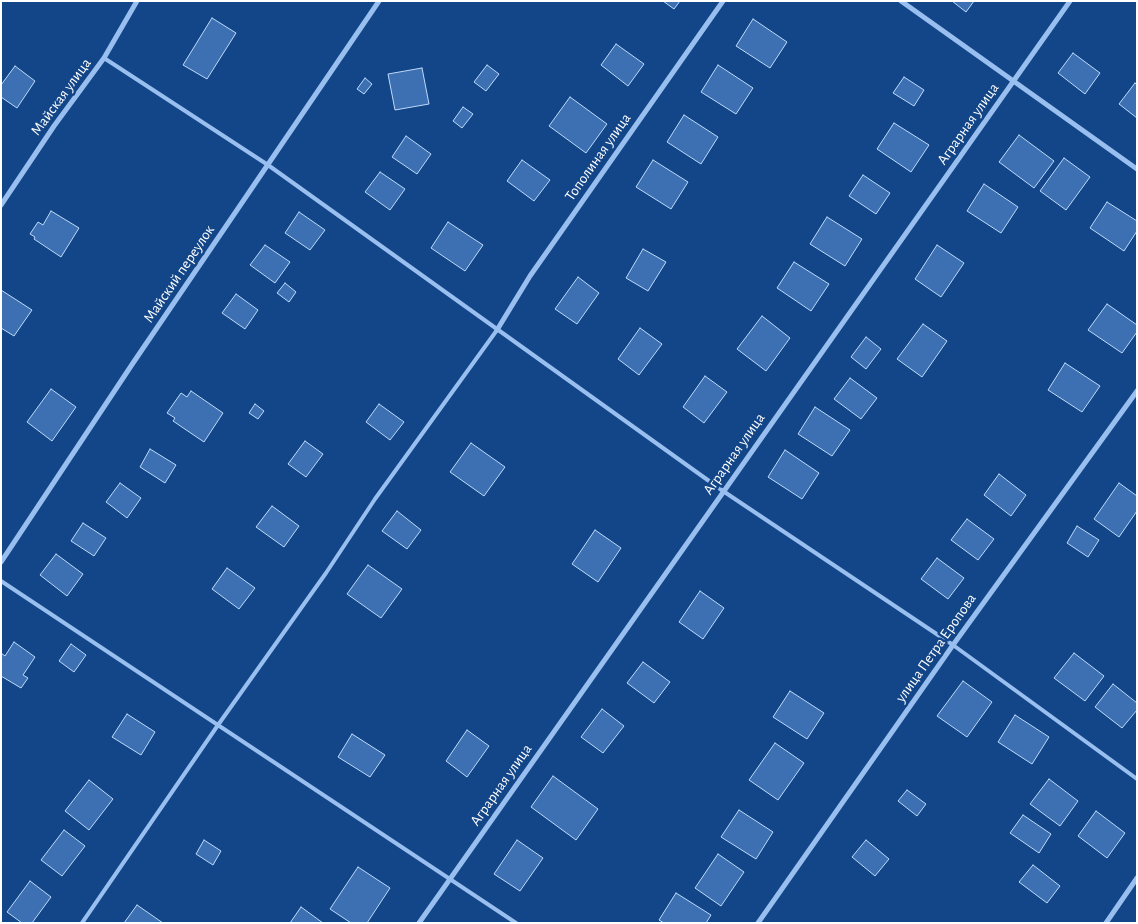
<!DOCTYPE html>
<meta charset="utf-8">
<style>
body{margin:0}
#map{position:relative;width:1138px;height:924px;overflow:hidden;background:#134688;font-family:"Alegreya Sans",sans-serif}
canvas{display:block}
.frame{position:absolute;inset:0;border:2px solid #fff;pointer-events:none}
</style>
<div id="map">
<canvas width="1138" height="924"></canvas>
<div class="frame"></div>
</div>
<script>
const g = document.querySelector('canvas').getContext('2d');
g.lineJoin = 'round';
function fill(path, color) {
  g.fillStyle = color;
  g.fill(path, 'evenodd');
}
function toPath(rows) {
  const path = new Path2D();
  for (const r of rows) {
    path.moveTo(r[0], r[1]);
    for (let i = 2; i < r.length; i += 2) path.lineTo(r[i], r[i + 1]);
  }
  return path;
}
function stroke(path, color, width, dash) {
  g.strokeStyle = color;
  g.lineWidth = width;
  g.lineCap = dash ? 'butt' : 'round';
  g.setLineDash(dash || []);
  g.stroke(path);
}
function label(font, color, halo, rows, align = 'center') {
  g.font = font + ' "Alegreya Sans",sans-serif';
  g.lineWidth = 5;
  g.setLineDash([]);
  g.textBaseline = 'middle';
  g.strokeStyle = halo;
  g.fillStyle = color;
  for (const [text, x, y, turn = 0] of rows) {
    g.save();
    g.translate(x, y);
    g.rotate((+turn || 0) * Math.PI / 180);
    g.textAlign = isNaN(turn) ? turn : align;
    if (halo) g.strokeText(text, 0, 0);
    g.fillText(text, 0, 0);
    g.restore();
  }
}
const building = toPath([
 [663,1,680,1,674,9,663,1],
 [952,1,974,1,966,12,952,1],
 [212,18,236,33,207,79,183,65,212,18],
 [753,19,787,42,770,68,736,46,753,19],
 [616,44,644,64,628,86,601,65,616,44],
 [1073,53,1100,73,1085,94,1058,73,1073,53],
 [487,65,499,74,486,91,474,82,487,65],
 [718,65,753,88,736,114,701,92,718,65],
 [15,66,35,81,17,108,1,97,1,85,15,66],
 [422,68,429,104,395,110,388,74,422,68],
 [904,77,924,90,914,106,893,93,904,77],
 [365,78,372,84,364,94,357,89,365,78],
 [1135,83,1137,85,1137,118,1119,104,1135,83],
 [570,97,607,124,586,153,549,126,570,97],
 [463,107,473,114,462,128,453,121,463,107],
 [684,115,718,137,701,164,667,142,684,115],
 [894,123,929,145,911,172,877,149,894,123],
 [1019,135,1054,161,1034,188,999,162,1019,135],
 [406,136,431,154,417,174,392,157,406,136],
 [1064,158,1090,177,1066,210,1040,191,1064,158],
 [522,160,550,180,534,201,507,181,522,160],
 [653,160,688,182,671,209,636,187,653,160],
 [380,172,405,189,390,210,365,192,380,172],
 [863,175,890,193,876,214,849,196,863,175],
 [984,184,1018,207,1001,233,967,211,984,184],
 [1107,202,1137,221,1137,231,1124,251,1090,228,1107,202],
 [51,211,79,228,61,257,34,239,35,237,30,234,38,222,43,225,51,211],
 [299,212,325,230,310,250,285,233,299,212],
 [827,217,862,239,845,266,810,244,827,217],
 [448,222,483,245,465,271,431,248,448,222],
 [265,245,290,262,275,283,250,265,265,245],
 [937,245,964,263,941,297,915,279,937,245],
 [643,249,666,262,648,291,626,278,643,249],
 [794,262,829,284,811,311,777,288,794,262],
 [578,277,599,293,577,324,555,309,578,277],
 [285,283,296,292,289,302,277,293,285,283],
 [1,290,32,310,14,336,1,328,1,290],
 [236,294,258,310,245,329,222,313,236,294],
 [1107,304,1137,325,1137,332,1122,353,1088,330,1107,304],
 [762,316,790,338,766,371,737,349,762,316],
 [923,324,947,341,922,377,897,359,923,324],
 [640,328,662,344,639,375,618,359,640,328],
 [866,337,881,349,866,369,851,357,866,337],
 [1065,363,1100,386,1082,412,1048,390,1065,363],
 [705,376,727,392,704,423,683,407,705,376],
 [850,378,877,398,861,419,834,399,850,378],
 [51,389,76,407,52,441,27,422,51,389],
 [191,391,223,413,204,442,173,421,175,418,167,413,181,393,187,397,191,391],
 [255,404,264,411,258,419,249,413,255,404],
 [379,404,404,422,390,440,366,422,379,404],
 [815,407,850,430,832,456,798,434,815,407],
 [305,441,323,454,306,477,288,464,305,441],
 [471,443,505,467,484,496,450,472,471,443],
 [150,449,176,465,165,483,140,467,150,449],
 [785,450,819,473,802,499,768,477,785,450],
 [999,474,1026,495,1011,516,984,495,999,474],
 [120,483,141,498,127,518,106,502,120,483],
 [1119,483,1137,496,1137,511,1119,537,1094,519,1119,483],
 [272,506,299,526,284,547,256,527,272,506],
 [397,511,421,530,407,549,382,531,397,511],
 [967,519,994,539,978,560,951,540,967,519],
 [83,523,106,538,94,556,71,541,83,523],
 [1077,526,1099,540,1088,557,1067,543,1077,526],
 [595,530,621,548,598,582,572,564,595,530],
 [56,554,83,574,67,596,40,575,56,554],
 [937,558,964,578,948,599,921,579,937,558],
 [368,565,402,589,381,618,347,594,368,565],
 [227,568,255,588,239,609,212,589,227,568],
 [700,591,724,608,703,639,679,622,700,591],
 [14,642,35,657,23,675,28,678,21,688,1,676,1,653,5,656,14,642],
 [71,644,86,655,74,672,59,661,71,644],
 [1074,653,1104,676,1085,701,1054,678,1074,653],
 [643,662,670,682,654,703,627,683,643,662],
 [963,681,992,702,967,737,937,716,963,681],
 [1113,684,1137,703,1137,710,1122,728,1095,707,1113,684],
 [790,691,824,713,807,739,773,717,790,691],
 [602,709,624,726,603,753,581,737,602,709],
 [127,714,155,732,141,755,112,737,127,714],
 [1015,715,1049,737,1032,764,998,742,1015,715],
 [467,730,489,746,467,777,446,761,467,730],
 [352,734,385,755,370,777,338,757,352,734],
 [775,743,804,763,778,800,749,780,775,743],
 [553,776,598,809,576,840,531,807,553,776],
 [1049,779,1078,801,1060,826,1030,804,1049,779],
 [89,780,113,799,89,830,65,811,89,780],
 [907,790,926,804,917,816,898,801,907,790],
 [739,810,773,832,756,859,721,837,739,810],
 [1096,811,1125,833,1107,858,1078,836,1096,811],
 [1023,815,1051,834,1039,853,1010,833,1023,815],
 [64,830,85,846,62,876,41,860,64,830],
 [204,840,221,851,213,865,196,854,204,840],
 [517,840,543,858,520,891,494,874,517,840],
 [866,840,889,859,875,876,852,857,866,840],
 [718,854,744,872,721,906,695,888,718,854],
 [1033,865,1060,886,1047,903,1019,882,1033,865],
 [358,867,390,888,367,923,351,923,330,909,358,867],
 [30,881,51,897,32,923,22,923,7,912,30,881],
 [676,893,711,915,706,923,664,923,659,920,676,893],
 [137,905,163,923,124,923,137,905],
 [301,907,323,923,290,923,301,907]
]);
fill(building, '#3c70b2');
stroke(building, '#bedafb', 1);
stroke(toPath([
 [104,58,268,165,723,491,953,645,1137,779],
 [1,581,516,923],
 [82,923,218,725,326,573,375,499,497,330]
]), '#98bfef', 4);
stroke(toPath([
 [901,1,1137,169],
 [1,205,54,126,104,58,137,1],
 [497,330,530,276,723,1],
 [1,562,133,363,379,1],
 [419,923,1070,1],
 [758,923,953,645,1137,391],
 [1106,923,1137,878]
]), '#98bfef', 5);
label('15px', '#fff', '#134688', [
 ["Майская улица",61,97,-54],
 ["Аграрная улица",968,124,-55],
 ["Тополиная улица",598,157,-55],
 ["Майский переулок",179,274,-56],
 ["Аграрная улица",734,454,-55],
 ["улица Петра Еропова",936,648,-55],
 ["Аграрная улица",501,785,-55]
]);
</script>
